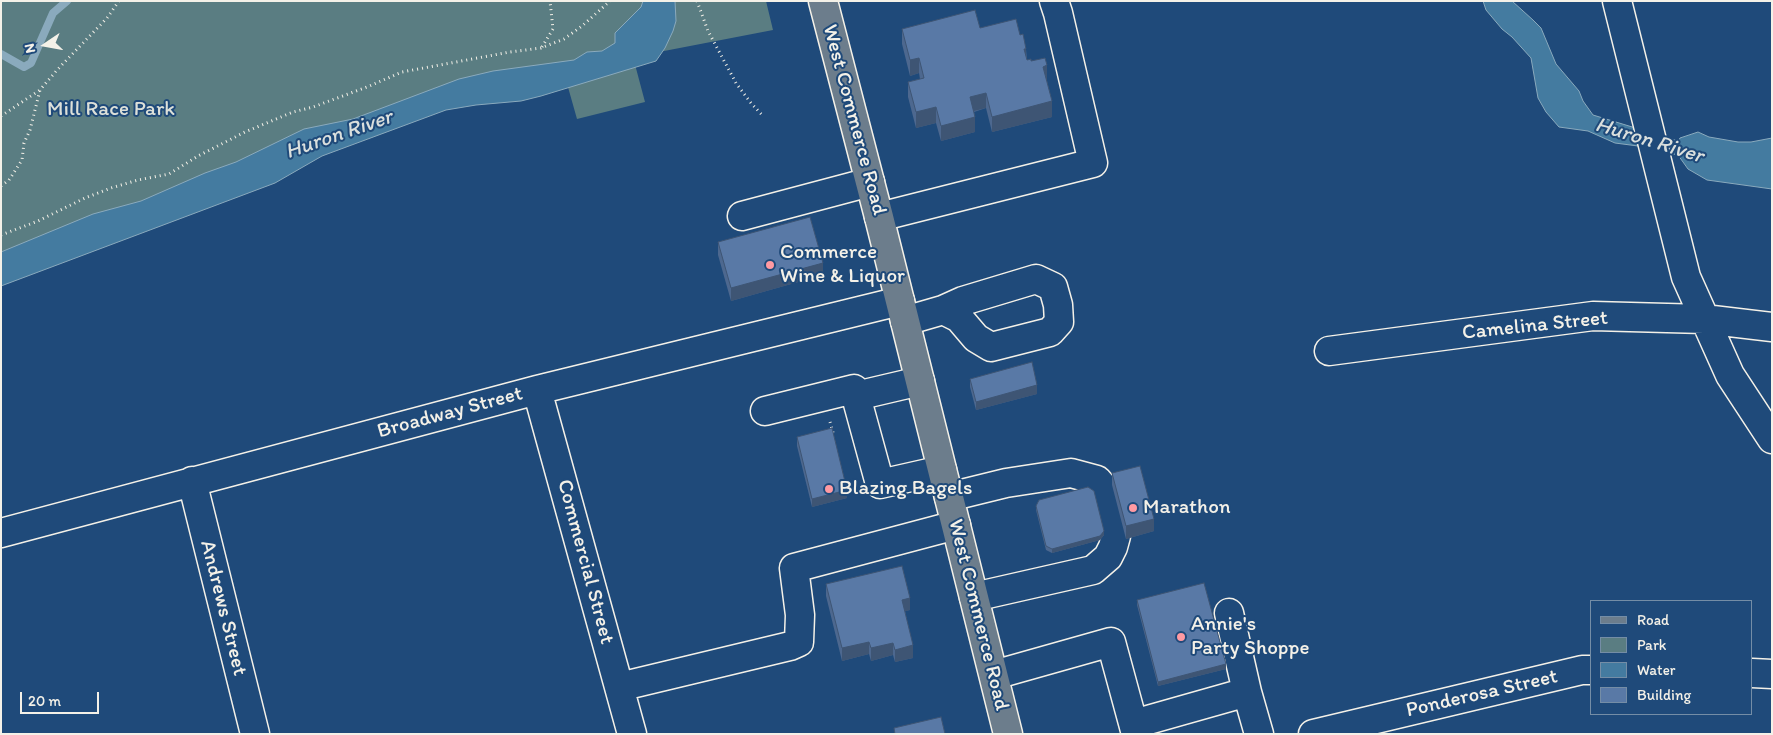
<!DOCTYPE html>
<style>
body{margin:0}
#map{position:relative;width:1773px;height:735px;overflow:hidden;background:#1f4a7a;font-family:Itim,sans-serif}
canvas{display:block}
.frame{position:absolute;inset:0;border:2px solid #f4f1e8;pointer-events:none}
.legend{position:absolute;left:1590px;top:600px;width:162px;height:115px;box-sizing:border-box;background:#1f4a7a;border:1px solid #748da6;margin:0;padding:6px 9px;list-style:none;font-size:15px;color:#f4f1e8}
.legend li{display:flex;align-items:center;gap:10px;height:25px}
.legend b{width:25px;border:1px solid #748da6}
.north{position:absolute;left:20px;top:20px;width:50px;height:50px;-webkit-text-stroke:4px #1f4a7a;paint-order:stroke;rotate:258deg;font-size:14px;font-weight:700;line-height:20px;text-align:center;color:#f4f1e8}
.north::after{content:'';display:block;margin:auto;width:18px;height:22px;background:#f4f1e8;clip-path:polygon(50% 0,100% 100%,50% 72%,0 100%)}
.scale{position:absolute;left:20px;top:692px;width:79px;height:22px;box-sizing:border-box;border:2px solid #f4f1e8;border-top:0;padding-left:6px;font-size:15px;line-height:18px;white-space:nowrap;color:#f4f1e8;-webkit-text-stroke:4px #1f4a7a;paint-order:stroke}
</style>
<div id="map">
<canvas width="1773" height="735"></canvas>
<div class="frame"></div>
<ul class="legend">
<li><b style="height:6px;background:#6c7d8c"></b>Road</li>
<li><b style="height:14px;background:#5a7d82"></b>Park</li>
<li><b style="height:14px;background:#447ba0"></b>Water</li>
<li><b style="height:14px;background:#5979a6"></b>Building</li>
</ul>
<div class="north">N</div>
<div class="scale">20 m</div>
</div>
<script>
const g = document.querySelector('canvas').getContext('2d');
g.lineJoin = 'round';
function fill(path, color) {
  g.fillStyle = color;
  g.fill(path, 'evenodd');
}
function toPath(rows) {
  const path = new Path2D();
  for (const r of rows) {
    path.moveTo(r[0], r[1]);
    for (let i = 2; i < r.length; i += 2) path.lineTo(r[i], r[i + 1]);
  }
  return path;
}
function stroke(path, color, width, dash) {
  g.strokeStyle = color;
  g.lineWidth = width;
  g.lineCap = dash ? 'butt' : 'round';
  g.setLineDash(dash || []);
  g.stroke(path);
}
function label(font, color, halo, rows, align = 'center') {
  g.font = font + ' Itim,sans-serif';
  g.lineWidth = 4;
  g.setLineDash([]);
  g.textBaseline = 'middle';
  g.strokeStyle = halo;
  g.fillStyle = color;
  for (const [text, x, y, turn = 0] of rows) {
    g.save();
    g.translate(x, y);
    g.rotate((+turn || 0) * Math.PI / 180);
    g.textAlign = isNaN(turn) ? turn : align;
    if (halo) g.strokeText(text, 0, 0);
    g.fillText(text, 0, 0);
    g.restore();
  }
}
fill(toPath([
 [1,1,766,1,773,30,633,57,645,102,577,119,564,73,457,95,1,270]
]), '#5a7d82');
const water = toPath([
 [643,1,675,1,676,21,673,31,665,48,656,61,541,96,521,101,476,105,446,110,322,156,275,183,1,286,1,252,93,214,141,201,205,173,236,162,304,129,353,119,459,79,493,71,574,60,587,52,602,51,615,43,615,33,641,7,643,1],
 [1483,1,1512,1,1533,20,1541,28,1556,64,1579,91,1583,101,1593,115,1678,141,1680,138,1698,132,1709,137,1738,142,1751,142,1772,138,1772,189,1707,180,1688,169,1678,155,1638,146,1615,143,1588,131,1559,127,1546,112,1538,98,1531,58,1512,37,1502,29,1486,10,1483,1]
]);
fill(water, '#447ba0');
stroke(water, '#8aaabd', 1);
stroke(toPath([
 [1,54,24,67,31,63,53,13,67,1]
]), '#8aaabd', 8);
const minor = toPath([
 [1617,1,1686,277,1730,375,1772,439],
 [742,216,870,182],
 [879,217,1093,163,1058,13,1054,1],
 [905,321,943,310,963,301,1036,279,1053,287,1058,305,1059,322,1050,332,991,347,976,338,959,318,943,310],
 [1329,351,1593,316,1704,319,1772,327],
 [537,390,632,734],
 [856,396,920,381],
 [765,411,854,389,880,484,942,470],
 [192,481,255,734],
 [949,497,1006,483,1071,473,1097,480,1104,488,1112,516,1116,536,1113,547,1108,557,1093,570,974,597],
 [1,533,537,390,900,301],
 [1229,613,1247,692],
 [1752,673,1772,674],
 [994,675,1111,642,1136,734],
 [619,687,790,646,799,642,800,615,794,568,956,525],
 [1134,724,1247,692,1259,734],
 [1313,734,1582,670,1592,670]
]);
const major = toPath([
 [823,1,879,217,1008,734]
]);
stroke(minor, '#f4f1e8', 31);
stroke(major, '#f4f1e8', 31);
stroke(toPath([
 [697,1,708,31,736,83,751,103,763,116],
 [542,47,553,29,550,1],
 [1,116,40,90],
 [1,186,9,180,22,160,24,143,30,130,40,90,57,70,107,18,119,1],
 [1,235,38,221,85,198,111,188,138,180,169,174,198,156,245,132,293,112,313,107,367,87,402,72,510,52,541,48,564,39,582,26,610,1],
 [830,422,834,436]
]), '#f4f1e8', 3, [1, 4]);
stroke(minor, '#1f4a7a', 28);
stroke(major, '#6c7d8c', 28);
fill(toPath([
 [980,28,1020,35,1026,49,1027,60,1031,61,1047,81,1052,117,992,132,986,108,974,112,975,132,941,141,936,123,916,128,908,97,908,82,920,79,919,73,910,76,902,44,902,29],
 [718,242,823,275,731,301,718,255],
 [970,379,1037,394,976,410,970,387],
 [797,437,847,498,812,507,797,446],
 [1112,473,1154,531,1126,539,1112,485],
 [1036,506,1104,535,1100,540,1052,553,1046,550,1036,510],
 [826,584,910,610,905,611,913,658,895,662,893,655,871,661,869,654,842,661,826,596],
 [1137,600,1226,669,1158,686,1137,605]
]), '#4d688f');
fill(toPath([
 [1024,49,1026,49,1026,64],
 [919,58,919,73,910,76,910,60],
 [1047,65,1047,81,1043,82,1043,67],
 [986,93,986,108,970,112,970,97],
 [1052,101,1052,117,992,132,992,117],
 [936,107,936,123,916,128,916,112],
 [975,117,975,132,941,141,941,126],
 [823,263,823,275,731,301,731,288],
 [1037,385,1037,394,976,410,976,402],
 [847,490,847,498,812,507,812,499],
 [1154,519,1154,531,1126,539,1126,526],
 [1104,531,1104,535,1100,540,1052,553,1052,549],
 [910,598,910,610,902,612,902,600],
 [869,642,869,654,842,661,842,648],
 [893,643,893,655,871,661,871,648],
 [913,645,913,658,895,662,895,650],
 [1226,664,1226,669,1158,686,1158,682]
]), '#3e5574');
const building = toPath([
 [975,10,980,28,1016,19,1020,35,1023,34,1026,49,1024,49,1027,60,1031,59,1031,61,1045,58,1047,65,1043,67,1052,101,992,117,986,93,970,97,975,117,941,126,936,107,916,112,908,82,924,78,919,58,910,60,902,29,975,10],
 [810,217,823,263,731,288,718,242,810,217],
 [1032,362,1037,385,976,402,970,379,1032,362],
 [832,428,847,490,812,499,797,437,832,428],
 [1140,466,1154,519,1126,526,1112,473,1140,466],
 [1088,487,1094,491,1104,531,1100,536,1052,549,1046,546,1036,506,1039,500,1088,487],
 [902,566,910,598,902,600,913,645,895,650,893,643,871,648,869,642,842,648,826,584,902,566],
 [1204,583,1226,664,1158,682,1137,600,1204,583],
 [941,717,945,734,895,734,894,728,941,717]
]);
fill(building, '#5979a6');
stroke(building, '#3e5574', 1);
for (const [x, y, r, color] of [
 [770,265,5,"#ff9aa2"],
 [829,489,5,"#ff9aa2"],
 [1133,508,5,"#ff9aa2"],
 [1181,637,5,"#ff9aa2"]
]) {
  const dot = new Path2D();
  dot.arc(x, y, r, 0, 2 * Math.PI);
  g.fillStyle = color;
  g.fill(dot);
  stroke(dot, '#1f4a7a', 2);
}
label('21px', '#dde0d9', '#1f4a7a', [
 ["Mill Race Park",111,110]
]);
label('21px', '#f4f1e8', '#1f4a7a', [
 ["West Commerce Road",854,120,75],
 ["Camelina Street",1535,326,-6],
 ["Broadway Street",450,413,-15],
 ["Commercial Street",585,562,75],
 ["Andrews Street",223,608,76],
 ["West Commerce Road",978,615,76],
 ["Ponderosa Street",1482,694,-13]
]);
label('21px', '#f4f1e8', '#1f4a7a', [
 ["Commerce",780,253],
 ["Wine & Liquor",780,277],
 ["Blazing Bagels",839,489],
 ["Marathon",1143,508],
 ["Annie's",1191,625],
 ["Party Shoppe",1191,649]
], 'left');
label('italic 22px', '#dadfdd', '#1f4a7a', [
 ["Huron River",339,135,-19],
 ["Huron River",1649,141,17]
]);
</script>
